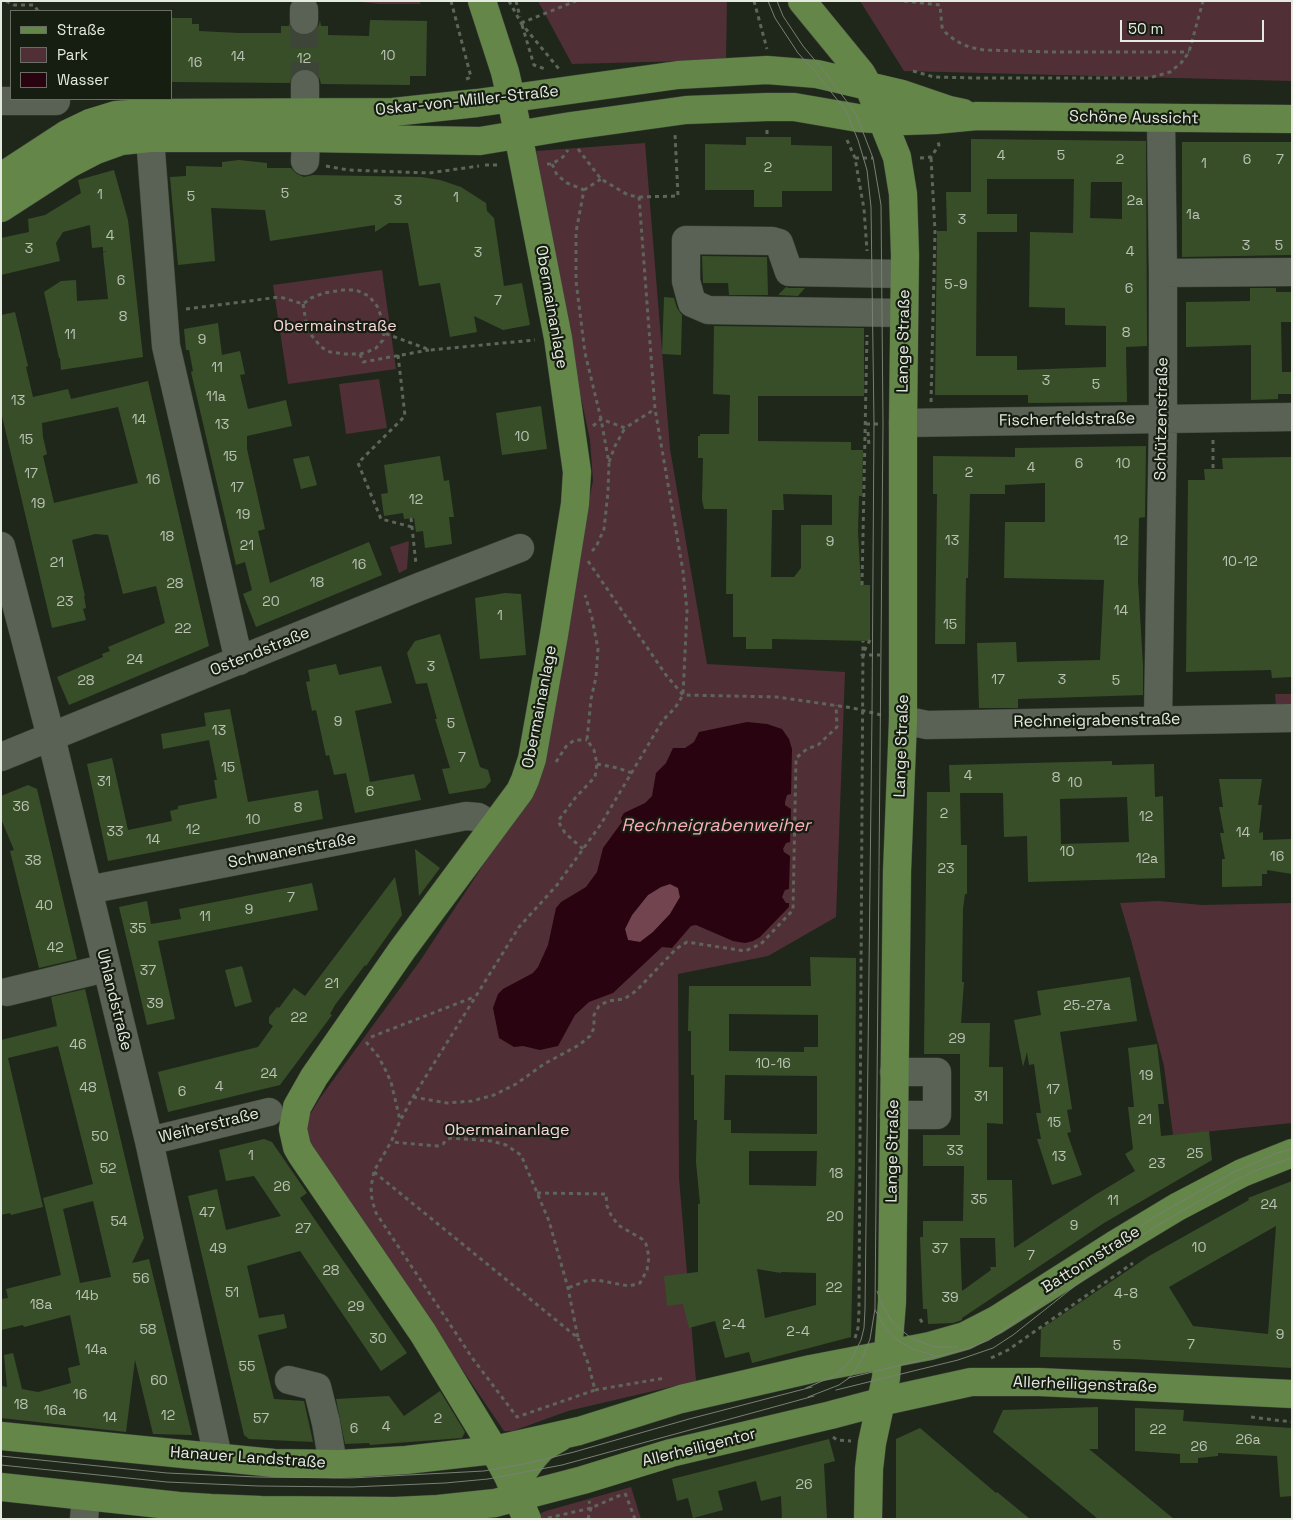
<!DOCTYPE html>
<meta charset="utf-8">
<style>
body{margin:0}
#map{position:relative;width:1293px;height:1520px;overflow:hidden;background:#1f271a;font-family:"Space Grotesk",sans-serif}
canvas{display:block}
.frame{position:absolute;inset:0;border:2px solid #e5eae1;pointer-events:none}
.legend{position:absolute;left:10px;top:10px;width:162px;height:90px;box-sizing:border-box;background:#161d11;border:1px solid #696f64;margin:0;padding:6px 9px;list-style:none;font-size:15px;color:#e5eae1}
.legend li{display:flex;align-items:center;gap:10px;height:25px}
.legend b{width:25px;border:1px solid #696f64}
.scale{position:absolute;left:1120px;top:20px;width:144px;height:22px;box-sizing:border-box;border:2px solid #e5eae1;border-top:0;padding-left:6px;font-size:15px;line-height:18px;white-space:nowrap;color:#e5eae1;-webkit-text-stroke:4px #161d11;paint-order:stroke}
</style>
<div id="map">
<canvas width="1293" height="1520"></canvas>
<div class="frame"></div>
<ul class="legend">
<li><b style="height:6px;background:#648749"></b>Straße</li>
<li><b style="height:14px;background:#512f37"></b>Park</li>
<li><b style="height:14px;background:#290410"></b>Wasser</li>
</ul>
<div class="scale">50 m</div>
</div>
<script>
const g = document.querySelector('canvas').getContext('2d');
g.lineJoin = 'round';
function fill(path, color) {
  g.fillStyle = color;
  g.fill(path, 'evenodd');
}
function toPath(rows) {
  const path = new Path2D();
  for (const r of rows) {
    path.moveTo(r[0], r[1]);
    for (let i = 2; i < r.length; i += 2) path.lineTo(r[i], r[i + 1]);
  }
  return path;
}
function stroke(path, color, width, dash) {
  g.strokeStyle = color;
  g.lineWidth = width;
  g.lineCap = dash ? 'butt' : 'round';
  g.setLineDash(dash || []);
  g.stroke(path);
}
function label(font, color, halo, rows, align = 'center') {
  g.font = font + ' "Space Grotesk",sans-serif';
  g.lineWidth = 4.5;
  g.setLineDash([]);
  g.textBaseline = 'middle';
  g.strokeStyle = halo;
  g.fillStyle = color;
  for (const [text, x, y, turn = 0] of rows) {
    g.save();
    g.translate(x, y);
    g.rotate((+turn || 0) * Math.PI / 180);
    g.textAlign = isNaN(turn) ? turn : align;
    if (halo) g.strokeText(text, 0, 0);
    g.fillText(text, 0, 0);
    g.restore();
  }
}
fill(toPath([
 [354,1,419,1,421,4,379,4],
 [538,1,727,1,726,60,572,64],
 [860,1,1292,1,1292,81,904,71],
 [645,143,670,449,707,664,845,672,836,917,768,956,678,974,679,1178,696,1381,568,1411,513,1431,504,1431,328,1172,310,1142,307,1132,308,1118,320,1098,420,961,530,794,570,591,593,481,590,440,566,327,536,151],
 [382,270,396,369,288,384,273,285],
 [379,379,387,428,346,434,339,384],
 [409,541,407,569,399,573,390,547],
 [1275,694,1292,694,1292,706,1276,706],
 [1158,901,1202,905,1292,903,1292,1123,1173,1135,1164,1066,1131,940,1120,903],
 [631,1487,641,1519,539,1519,541,1513,546,1511]
]), '#512f37');
fill(toPath([
 [670,884,678,888,680,897,670,914,653,932,640,942,628,940,625,929,632,915,648,895,661,887]
]), '#71444f');
fill(toPath([
 [747,722,767,724,782,729,789,739,792,749,791,794,787,795,785,802,785,805,791,809,790,842,786,843,783,849,784,852,790,856,789,889,785,890,782,897,786,903,789,903,789,907,760,937,753,941,745,943,733,941,696,925,691,926,672,948,662,947,613,993,589,1002,575,1015,558,1046,540,1050,523,1046,514,1047,499,1038,493,1008,498,994,503,989,533,973,538,967,548,945,556,908,561,902,586,887,597,872,603,848,622,822,621,818,624,813,645,803,652,796,656,773,666,763,673,748,685,748,694,742,699,732],
 [670,884,678,888,680,897,670,914,653,932,640,942,628,940,625,929,632,915,648,895,661,887]
]), '#290410');
fill(toPath([
 [171,18,192,18,192,24,199,24,199,31,239,33,281,33,281,26,289,26,289,22,291,28,296,33,304,36,312,33,318,27,320,21,321,26,328,26,328,35,369,36,370,20,427,21,426,76,410,76,410,85,321,84,319,77,313,71,305,68,297,71,292,76,290,83,171,82],
 [746,137,791,137,791,145,832,146,832,191,782,191,782,207,754,207,754,190,705,190,705,144,746,145],
 [971,139,1146,141,1147,346,1126,347,1127,402,1028,403,1028,395,935,395,937,231,947,231,946,192,971,192],
 [987,179,1074,179,1073,233,1030,232,1029,307,1065,308,1065,325,1106,326,1106,367,1017,370,1017,356,976,356,977,232,1017,232,1017,214,987,214],
 [1091,182,1122,182,1122,219,1090,218],
 [1182,142,1292,142,1292,255,1182,257],
 [239,160,267,163,267,168,291,168,297,174,304,177,313,175,421,177,440,180,461,187,486,203,487,211,494,218,504,286,522,283,530,325,503,330,474,316,477,332,450,337,440,283,419,286,408,223,389,223,375,232,375,225,270,241,265,210,211,208,215,261,178,265,170,177,186,176,186,166,222,167,222,162],
 [114,170,128,220,143,357,61,370,60,358,59,358,44,292,61,281,76,280,77,301,108,299,103,253,106,251,103,252,103,247,92,248,90,225,63,232,56,243,60,261,1,275,1,238,29,232,28,219,45,215,81,193,78,180],
 [702,256,767,257,768,295,729,295,728,283,703,283],
 [786,287,789,288,805,288,798,296,778,295],
 [1250,288,1276,288,1276,292,1292,292,1292,322,1281,322,1282,372,1292,372,1292,394,1278,394,1278,399,1251,400,1251,345,1186,347,1186,302,1250,301],
 [664,297,674,298,677,308,682,315,681,355,662,354],
 [15,312,28,366,26,367,33,397,68,389,71,399,148,381,209,646,69,705,57,677,103,657,102,654,110,651,108,647,165,623,156,586,123,594,108,535,95,534,72,540,85,596,84,596,86,608,83,609,86,620,52,628,1,412,1,315],
 [118,407,138,483,54,503,43,456,47,454,43,437,42,423],
 [218,323,222,355,240,351,245,374,240,375,248,409,286,400,292,426,247,436,247,449,265,529,258,531,270,583,369,542,382,575,256,627,243,594,252,590,245,562,236,565,191,372,193,371,189,350,186,350,184,329],
 [714,326,864,328,864,396,758,396,758,441,851,442,851,450,863,450,862,496,859,496,858,532,861,585,870,585,870,641,772,639,772,649,746,649,746,637,733,637,733,594,726,594,727,509,704,509,702,500,703,458,698,458,698,436,700,436,700,434,729,434,730,395,713,394],
 [783,494,832,495,832,525,801,525,801,568,794,577,771,577,772,510,784,510],
 [541,406,547,449,502,455,496,413],
 [1146,446,1145,517,1139,518,1138,581,1143,665,1143,695,1018,699,1018,708,979,708,977,643,1016,642,1017,662,1100,660,1104,580,1004,578,1005,522,1045,522,1045,483,1005,485,1005,494,970,494,968,578,966,578,965,644,935,644,937,494,933,494,933,456,1015,457,1015,448],
 [309,456,317,485,301,489,293,459],
 [440,456,444,481,449,480,454,517,449,517,452,544,425,548,423,531,416,532,414,518,404,519,403,513,384,516,381,494,388,493,384,465],
 [1292,457,1292,677,1272,678,1271,670,1186,672,1188,480,1205,480,1204,469,1223,469,1222,458],
 [505,593,521,594,526,655,480,659,475,598],
 [440,634,480,767,488,770,491,781,485,788,449,794,442,769,450,768,435,719,437,719,427,683,416,684,407,653,415,641],
 [336,664,339,675,381,666,392,703,355,711,370,782,414,774,421,800,355,813,346,773,334,775,329,755,326,756,316,710,312,711,306,682,310,681,308,670],
 [230,709,248,802,318,790,323,819,108,861,87,764,112,758,128,830,172,821,170,811,178,809,178,806,217,798,214,780,217,780,209,740,163,749,161,734,206,726,204,713],
 [1112,761,1112,765,1154,764,1155,797,1163,796,1165,878,1028,882,1027,836,1004,837,1003,793,960,793,961,845,967,845,967,894,965,894,963,909,962,982,964,982,961,1023,990,1023,989,1067,1003,1067,1003,1124,987,1123,987,1180,1012,1180,1014,1248,1095,1195,1135,1171,1125,1154,1133,1149,1128,1107,1134,1107,1128,1048,1157,1044,1164,1104,1158,1104,1161,1136,1209,1131,1212,1160,1104,1223,962,1318,962,1320,953,1323,928,1324,927,1309,923,1309,920,1237,923,1237,923,1221,963,1221,964,1166,923,1166,923,1135,960,1135,960,1054,924,1054,927,792,950,792,949,765],
 [1127,797,1129,842,1061,844,1060,799],
 [960,1238,995,1238,996,1267,990,1267,991,1270,962,1291],
 [1219,779,1262,779,1258,805,1262,805,1259,833,1263,832,1263,840,1292,839,1292,874,1267,870,1267,874,1262,874,1262,886,1222,887,1222,859,1225,859,1220,833,1224,833,1219,807,1223,807],
 [28,785,37,789,77,959,39,968,10,851,14,850,1,819,1,796],
 [415,849,440,868,419,896],
 [395,877,402,915,366,966,365,965,335,1005,330,1014,332,1015,280,1085,168,1112,158,1072,258,1047,273,1026,269,1023,269,1017,277,1007,279,1008,294,988,305,996],
 [312,883,318,910,158,941,175,1019,147,1025,119,907,147,901,151,924,181,919,179,909],
 [810,957,856,958,855,1163,851,1337,752,1363,749,1352,725,1358,715,1321,689,1328,683,1304,667,1306,664,1276,698,1272,698,1204,700,1204,696,1162,697,1120,694,1120,694,1075,691,1075,691,1031,688,1031,689,986,811,986],
 [729,1014,818,1015,818,1047,804,1047,804,1052,729,1051],
 [725,1075,817,1076,817,1134,731,1133,731,1120,724,1120],
 [749,1151,817,1151,816,1186,749,1185],
 [757,1269,781,1273,781,1272,816,1273,816,1305,765,1318],
 [242,966,252,1002,235,1007,225,970],
 [1130,977,1137,1021,1060,1032,1072,1109,1067,1110,1071,1132,1067,1133,1082,1175,1052,1185,1037,1139,1041,1139,1036,1113,1041,1113,1034,1064,1029,1065,1027,1052,1023,1067,1014,1020,1041,1015,1037,991],
 [85,989,144,1238,132,1263,149,1259,192,1435,153,1434,135,1360,126,1432,1,1418,1,1386,7,1387,4,1355,13,1353,22,1389,38,1392,71,1383,68,1368,80,1365,70,1315,24,1327,23,1325,1,1330,1,1299,8,1298,6,1289,61,1275,43,1198,93,1184,58,1046,8,1058,43,1207,11,1215,10,1213,1,1215,1,1040,57,1026,51,997],
 [93,1201,111,1277,80,1283,63,1209],
 [264,1139,272,1142,307,1193,300,1198,407,1353,381,1371,300,1251,247,1266,259,1318,284,1314,287,1328,258,1335,274,1399,304,1401,313,1442,249,1439,244,1435,188,1196,217,1189,226,1230,281,1216,254,1176,226,1181,219,1150],
 [1292,1181,1292,1368,1133,1359,1040,1357,1041,1329,1149,1256,1249,1200,1248,1198],
 [1276,1226,1268,1334,1193,1326,1169,1287],
 [440,1391,465,1432,462,1438,370,1445,369,1443,345,1444,336,1399,389,1396,404,1416],
 [1098,1407,1098,1449,1089,1449,1174,1519,1098,1519,993,1432,1003,1410],
 [1135,1408,1184,1410,1183,1421,1292,1428,1292,1496,1280,1497,1277,1456,1218,1453,1218,1456,1198,1458,1198,1463,1180,1463,1180,1454,1135,1451],
 [920,1428,996,1493,997,1492,1030,1519,896,1519,896,1439],
 [829,1439,835,1461,824,1464,827,1519,782,1519,781,1496,761,1501,756,1481,718,1491,723,1510,693,1518,688,1498,677,1501,672,1479]
]), '#384e29');
stroke(toPath([
 [304,20,305,84]
]), '#3d4438', 28, [28, 14]);
const minor = toPath([
 [304,10,304,20],
 [305,84,305,113],
 [1,101,56,101],
 [150,138,166,346,239,661],
 [305,161,306,138],
 [1163,273,1292,272],
 [904,313,708,310,692,303,686,281,686,240,772,241,779,243,789,272,904,274],
 [903,423,1292,417],
 [1,546,51,737,149,1141,218,1457],
 [1158,719,1163,419,1163,273,1161,118],
 [903,720,927,725,1292,718],
 [1,757,419,587,520,548],
 [88,890,466,816,478,817,493,826],
 [7,992,106,968],
 [894,1115,937,1115,937,1072,894,1072],
 [149,1141,269,1112],
 [289,1380,317,1387,326,1423,333,1464],
 [84,1519,86,1497]
]);
const major = toPath([
 [482,1,505,72,511,98,558,338,577,472,575,504,554,635,532,759,525,780,520,791,402,950,314,1077,297,1107,293,1129,297,1147,301,1154,423,1333,494,1450,508,1476,527,1519],
 [802,1,861,73,869,87,897,157,903,194,905,255,903,423,903,720,897,872,892,1302,886,1378,872,1443,869,1469,868,1519],
 [1,177,67,134,90,123,116,115,145,113,393,112,477,103,678,75,767,70,817,74,902,94,949,110,963,113],
 [1,208,69,164,96,150,121,141,150,138,306,138,480,141,571,126,686,110,767,107,794,107,858,118,906,121,935,120,977,116,1292,119],
 [1,1436,274,1463,340,1464,406,1460,494,1450,579,1431,681,1399,811,1369,930,1346,965,1336,996,1320,1114,1245,1177,1207,1242,1173,1292,1153],
 [1,1487,179,1506,211,1508,261,1510,395,1511,438,1509,495,1503,583,1480,671,1453,831,1415,880,1402,971,1382,1039,1382,1292,1394],
 [514,1489,520,1476,533,1458,542,1448,559,1438]
]);
stroke(minor, '#3e443a', 29);
stroke(major, '#3e443a', 29);
stroke(toPath([
 [6,1,14,5,34,5,38,11],
 [451,1,471,77,464,80],
 [509,1,521,23,559,69],
 [516,1,520,17],
 [754,1,767,49],
 [904,1,940,5,942,27,946,33,956,41,969,47,984,50,1049,52,1189,52],
 [521,23,576,1],
 [522,25,534,65,545,69],
 [913,71,934,77,976,78,1149,78,1170,72,1181,63,1189,52,1203,1],
 [767,130,767,137],
 [847,140,855,158,864,209,867,251],
 [578,149,601,179,628,195,639,197,655,409,683,571,687,611,683,695,675,708,663,720,601,824,583,849,557,885,519,927,413,1097,400,1121,391,1142,374,1171,371,1187,372,1200,376,1213,473,1359,517,1417,595,1390,588,1363,578,1338],
 [855,158,873,158],
 [920,158,931,157,939,145,938,142],
 [547,164,552,164,563,157,568,150],
 [552,164,557,175,567,183,584,190,576,232,576,281,585,353,601,419,609,463,608,492,604,529,596,547,592,551],
 [485,165,501,165],
 [326,166,348,170,429,173,479,166],
 [584,190,601,179],
 [639,197,678,196,675,134],
 [303,304,306,322,312,336,321,347,330,352,345,354,360,354,367,352,376,348,383,340,384,333],
 [186,309,280,297,303,304,311,298,324,293,343,290,356,290,369,296,377,306,381,316,384,333,430,350,535,340],
 [360,354,363,362,429,350],
 [398,355,405,416,358,463,381,519,412,527],
 [931,402,935,231,931,157],
 [866,424,880,424],
 [593,426,601,419,625,428,655,409],
 [868,432,869,446],
 [1213,440,1213,469],
 [609,462,615,446,625,428],
 [411,518,416,564],
 [588,561,666,675,683,695,777,697,853,708,881,715],
 [862,585,867,335],
 [870,640,862,655,880,655],
 [556,762,567,745,575,740,587,740],
 [597,764,618,768,632,773],
 [583,849,565,833,558,821,576,797,595,777,597,764,594,750,587,740,591,699,596,677,598,649,592,618,585,595],
 [371,1037,474,997],
 [366,1042,378,1056,385,1069,391,1082,400,1120],
 [413,1097,447,1103,472,1101,494,1095,516,1084,544,1064,579,1045,590,1036,594,1028,594,1015,599,1006,608,1001,624,999,636,991,676,949,687,942,745,951,761,944,793,910,796,758,807,749,818,745,837,727,836,705],
 [374,1172,578,1338,568,1288,549,1221,521,1155,506,1145,491,1141,451,1138,446,1140,443,1144,437,1146,391,1142],
 [537,1193,606,1194,607,1206,611,1215,618,1225,642,1239,646,1244,649,1257,647,1270,640,1283,629,1286,597,1280,586,1281,568,1288],
 [920,1319,924,1325],
 [855,1338,858,1328,859,1311,863,641],
 [991,1358,1008,1350,1133,1263],
 [595,1390,665,1378],
 [1251,1417,1292,1422],
 [833,1437,837,1440,851,1441],
 [625,1493,635,1519],
 [548,1518,591,1508,623,1494],
 [588,1519,591,1508,589,1501]
]), '#5e6559', 3, [4, 4]);
stroke(minor, '#596254', 28);
stroke(major, '#648749', 28);
stroke(toPath([
 [768,1,775,18,798,53,817,74,846,111,858,140,867,170,871,207,874,423,872,713,865,1309,864,1328,861,1340,850,1362,834,1376,806,1388],
 [777,1,783,16,803,46,828,76,856,114,873,158,881,205,883,424,875,1309,870,1339,862,1359,856,1369,849,1378,839,1385,808,1397],
 [877,1291,882,1305,893,1323,911,1338,934,1347,957,1347],
 [875,1310,883,1324,897,1340,913,1349,936,1356],
 [848,1378,967,1349,989,1340,1036,1307,1114,1245,1154,1217,1234,1172,1277,1153,1292,1149],
 [836,1390,958,1360,993,1348,1013,1335,1119,1251,1158,1225,1234,1181,1259,1169,1292,1158],
 [1,1456,167,1473,257,1477,351,1478,484,1471,529,1463,574,1452,689,1419,812,1387],
 [1,1465,167,1482,258,1486,352,1487,445,1483,488,1479,562,1465,814,1396]
]), '#797f74', 1);
label('14px', '#bac3b3', null, [
 ["10",388,56],
 ["14",238,57],
 ["12",304,59],
 ["16",195,63],
 ["4",1001,156],
 ["5",1061,156],
 ["2",1120,160],
 ["6",1247,160],
 ["7",1280,160],
 ["1",1204,164],
 ["2",768,168],
 ["5",285,194],
 ["1",100,195],
 ["5",191,197],
 ["1",456,198],
 ["3",398,201],
 ["2a",1135,201],
 ["1a",1193,215],
 ["3",962,220],
 ["4",110,236],
 ["3",1246,246],
 ["5",1279,246],
 ["3",29,249],
 ["4",1130,252],
 ["3",478,253],
 ["6",121,281],
 ["5-9",956,285],
 ["6",1129,289],
 ["7",498,301],
 ["8",123,317],
 ["8",1126,333],
 ["11",70,335],
 ["9",202,340],
 ["11",217,368],
 ["3",1046,381],
 ["5",1096,385],
 ["11a",216,397],
 ["13",18,401],
 ["14",139,420],
 ["13",222,425],
 ["10",522,437],
 ["15",26,440],
 ["15",230,457],
 ["6",1079,464],
 ["10",1123,464],
 ["4",1031,468],
 ["2",969,473],
 ["17",31,474],
 ["16",153,480],
 ["17",237,488],
 ["12",416,500],
 ["19",38,504],
 ["19",243,515],
 ["18",167,537],
 ["13",952,541],
 ["12",1121,541],
 ["9",830,542],
 ["21",247,546],
 ["10-12",1240,562],
 ["21",57,563],
 ["16",359,565],
 ["18",317,583],
 ["28",175,584],
 ["23",65,602],
 ["20",271,602],
 ["14",1121,611],
 ["1",500,616],
 ["15",950,625],
 ["22",183,629],
 ["24",135,660],
 ["3",431,667],
 ["17",998,680],
 ["3",1062,680],
 ["28",86,681],
 ["5",1116,681],
 ["9",338,722],
 ["5",451,724],
 ["13",219,731],
 ["7",462,758],
 ["15",228,768],
 ["4",968,776],
 ["8",1056,778],
 ["31",104,782],
 ["10",1075,783],
 ["6",370,792],
 ["36",21,807],
 ["8",298,808],
 ["2",944,814],
 ["12",1146,817],
 ["10",253,820],
 ["12",193,830],
 ["33",115,832],
 ["14",1243,833],
 ["14",153,840],
 ["10",1067,852],
 ["16",1277,857],
 ["12a",1147,859],
 ["38",33,861],
 ["23",946,869],
 ["7",291,898],
 ["40",44,906],
 ["9",249,910],
 ["11",205,917],
 ["35",138,929],
 ["42",55,948],
 ["37",148,971],
 ["21",332,984],
 ["39",155,1004],
 ["25-27a",1087,1006],
 ["22",299,1018],
 ["29",957,1039],
 ["46",78,1045],
 ["10-16",773,1064],
 ["24",269,1074],
 ["19",1146,1076],
 ["4",219,1087],
 ["48",88,1088],
 ["17",1053,1090],
 ["6",182,1092],
 ["31",981,1097],
 ["21",1145,1120],
 ["15",1054,1123],
 ["50",100,1137],
 ["33",955,1151],
 ["25",1195,1154],
 ["1",251,1156],
 ["13",1059,1157],
 ["23",1157,1164],
 ["52",108,1169],
 ["18",836,1174],
 ["26",282,1187],
 ["35",979,1200],
 ["11",1113,1201],
 ["24",1269,1205],
 ["47",207,1213],
 ["20",835,1217],
 ["54",119,1222],
 ["9",1074,1226],
 ["27",303,1229],
 ["10",1199,1248],
 ["49",218,1249],
 ["37",940,1249],
 ["7",1031,1256],
 ["28",331,1271],
 ["56",141,1279],
 ["22",834,1288],
 ["51",232,1293],
 ["4-8",1126,1294],
 ["14b",87,1296],
 ["39",950,1298],
 ["18a",41,1305],
 ["29",356,1307],
 ["2-4",734,1325],
 ["58",148,1330],
 ["2-4",798,1332],
 ["9",1280,1335],
 ["30",378,1339],
 ["7",1191,1345],
 ["5",1117,1346],
 ["14a",96,1350],
 ["55",247,1367],
 ["60",159,1381],
 ["16",80,1395],
 ["18",21,1405],
 ["16a",55,1411],
 ["12",168,1416],
 ["14",110,1418],
 ["57",261,1419],
 ["2",438,1419],
 ["4",386,1427],
 ["6",354,1429],
 ["22",1158,1430],
 ["26a",1248,1440],
 ["26",1199,1447],
 ["26",804,1485]
]);
label('16px', '#e5eae1', '#161d11', [
 ["Oskar-von-Miller-Straße",467,101,-6],
 ["Schöne Aussicht",1134,118,1],
 ["Obermainanlage",551,307,80],
 ["Lange Straße",904,341,-89],
 ["Schützenstraße",1162,419,-89],
 ["Fischerfeldstraße",1067,420,-1],
 ["Ostendstraße",260,652,-22],
 ["Obermainanlage",540,707,-79],
 ["Rechneigrabenstraße",1097,721,-1],
 ["Lange Straße",902,746,-88],
 ["Schwanenstraße",292,851,-11],
 ["Uhlandstraße",114,1000,76],
 ["Weiherstraße",209,1126,-14],
 ["Lange Straße",893,1151,-89],
 ["Battonnstraße",1091,1260,-32],
 ["Allerheiligenstraße",1085,1385,2],
 ["Allerheiligentor",699,1448,-14],
 ["Hanauer Landstraße",248,1458,4]
]);
label('16px', '#f8d7dd', '#161d11', [
 ["Obermainstraße",335,327],
 ["Obermainanlage",507,1131]
]);
label('italic 18px', '#f9acbd', '#161d11', [
 ["Rechneigrabenweiher",716,826]
]);
</script>
